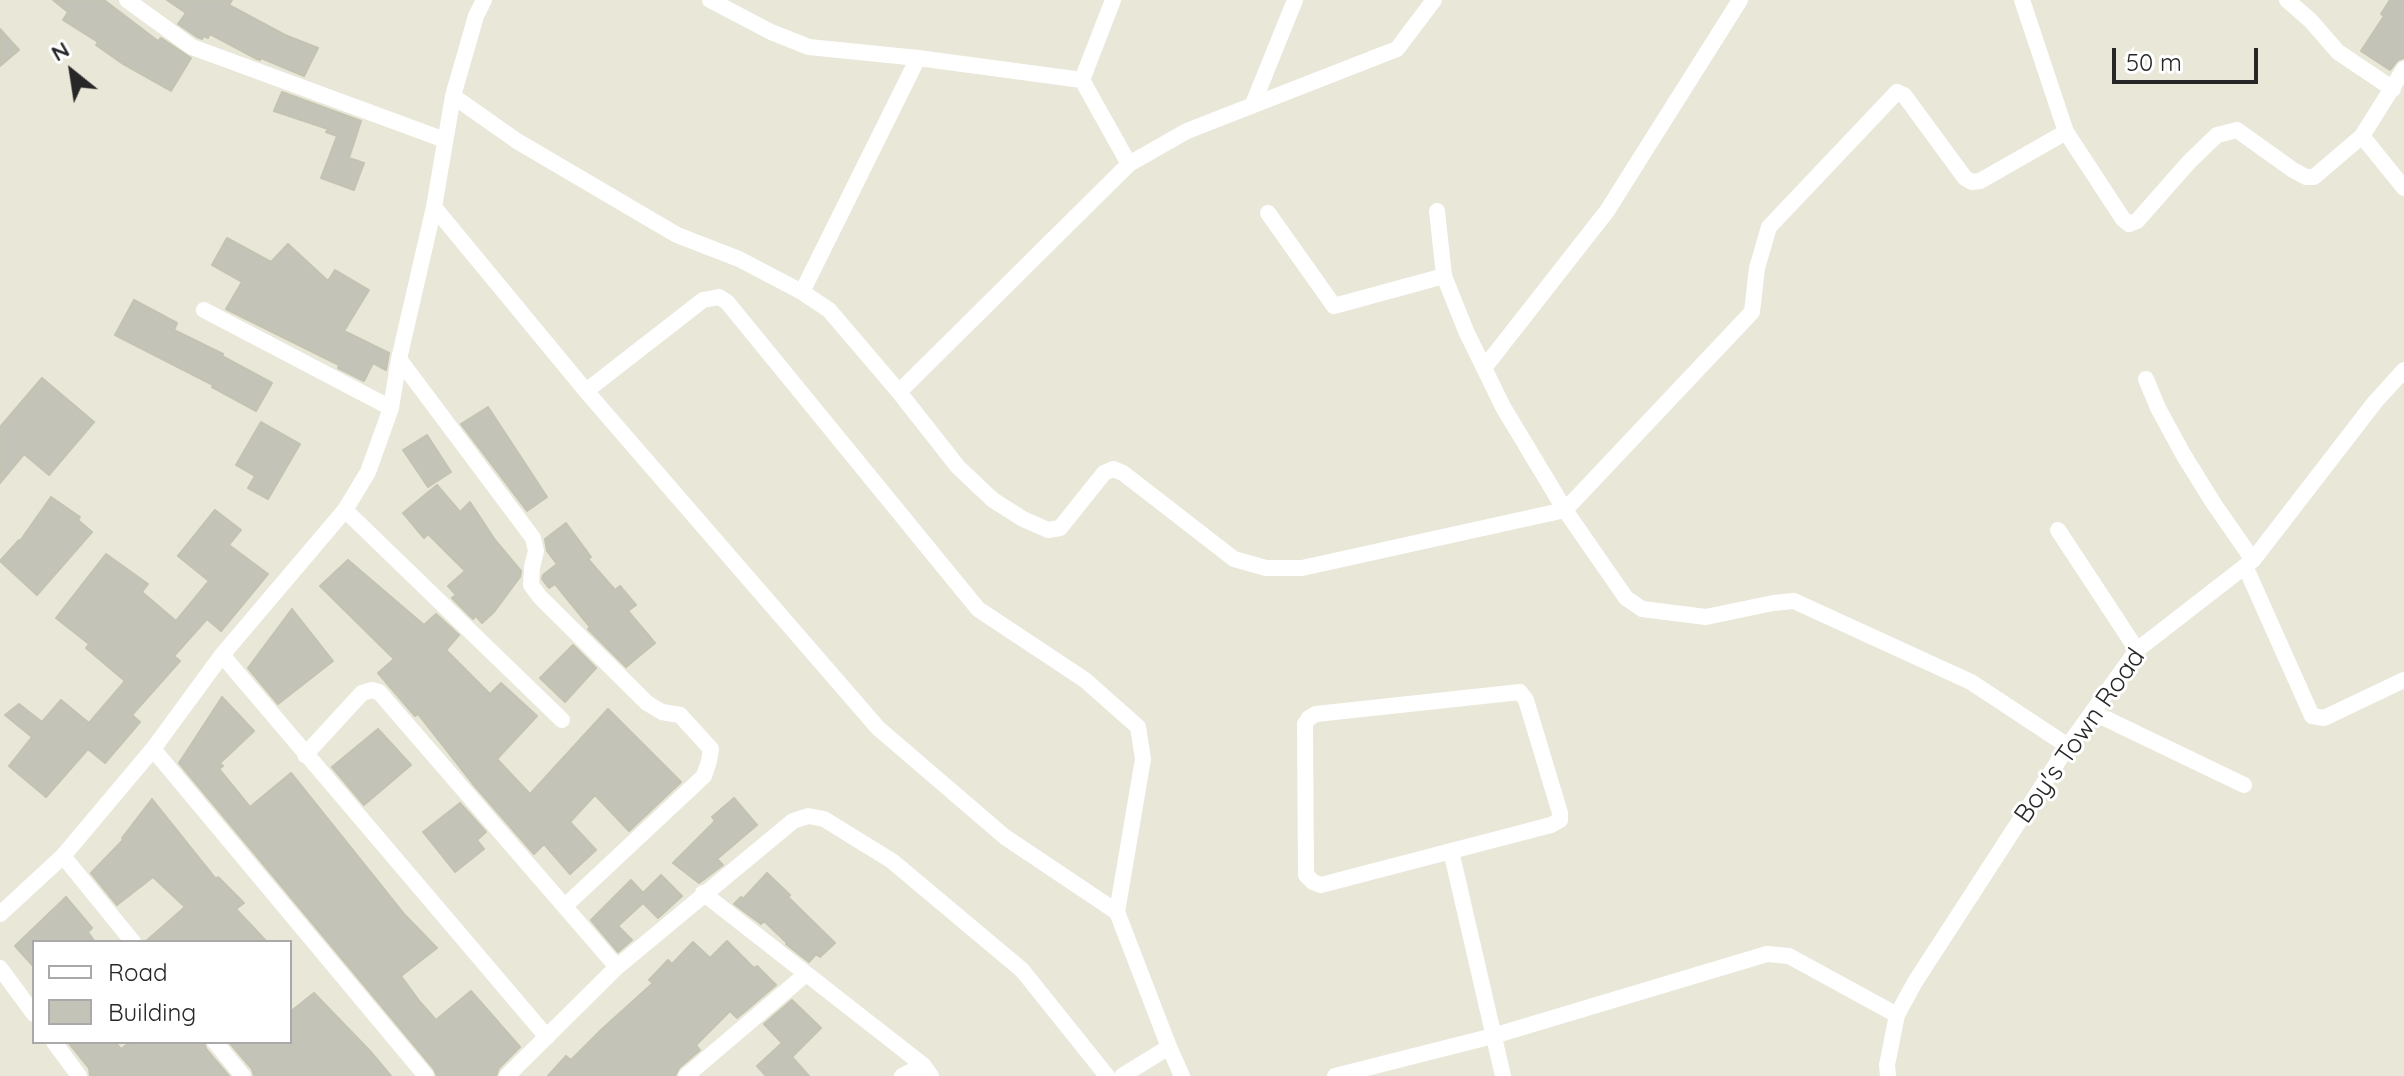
<!DOCTYPE html>
<style>
body{margin:0}
#map{position:relative;width:2404px;height:1076px;overflow:hidden;background:#e9e7d8;font-family:Quicksand,sans-serif}
canvas{display:block}
.legend{position:absolute;left:32px;top:940px;width:260px;height:104px;box-sizing:border-box;background:#fff;border:2px solid #a9a9a9;margin:0;padding:10px 14px;list-style:none;font-size:24px;color:#272727}
.legend li{display:flex;align-items:center;gap:16px;height:40px}
.legend b{width:40px;border:2px solid #a9a9a9}
.north{position:absolute;left:32px;top:32px;width:80px;height:80px;-webkit-text-stroke:6px #fff;paint-order:stroke;rotate:330deg;font-size:22px;font-weight:700;line-height:32px;text-align:center;color:#272727}
.north::after{content:'';display:block;margin:auto;width:28px;height:36px;background:#272727;clip-path:polygon(50% 0,100% 100%,50% 72%,0 100%)}
.scale{position:absolute;left:2112px;top:48px;width:146px;height:36px;box-sizing:border-box;border:4px solid #272727;border-top:0;padding-left:10px;font-size:24px;line-height:28px;white-space:nowrap;color:#272727;-webkit-text-stroke:6px #fff;paint-order:stroke}
</style>
<div id="map">
<canvas width="2404" height="1076"></canvas>
<ul class="legend">
<li><b style="height:10px;background:#fff"></b>Road</li>
<li><b style="height:22px;background:#c4c3b8"></b>Building</li>
</ul>
<div class="north">N</div>
<div class="scale">50 m</div>
</div>
<script>
const g = document.querySelector('canvas').getContext('2d');
g.lineJoin = 'round';
function fill(path, color) {
  g.fillStyle = color;
  g.fill(path, 'evenodd');
}
function toPath(rows) {
  const path = new Path2D();
  for (const r of rows) {
    path.moveTo(r[0], r[1]);
    for (let i = 2; i < r.length; i += 2) path.lineTo(r[i], r[i + 1]);
  }
  return path;
}
function stroke(path, color, width, dash) {
  g.strokeStyle = color;
  g.lineWidth = width;
  g.lineCap = dash ? 'butt' : 'round';
  g.setLineDash(dash || []);
  g.stroke(path);
}
function label(font, color, halo, rows, align = 'center') {
  g.font = font + ' Quicksand,sans-serif';
  g.lineWidth = 6;
  g.setLineDash([]);
  g.textBaseline = 'middle';
  g.strokeStyle = halo;
  g.fillStyle = color;
  for (const [text, x, y, turn = 0] of rows) {
    g.save();
    g.translate(x, y);
    g.rotate((+turn || 0) * Math.PI / 180);
    g.textAlign = isNaN(turn) ? turn : align;
    if (halo) g.strokeText(text, 0, 0);
    g.fillText(text, 0, 0);
    g.restore();
  }
}
const building = toPath([
 [53,0,104,0,158,41,161,38,191,58,171,91,123,64,96,45,98,42,63,20,68,12,53,0],
 [167,0,232,0,229,5,285,35,318,48,304,76,261,58,260,60,257,59,210,34,208,38,204,36,202,39,197,37,178,24,186,13,167,0],
 [2390,0,2404,0,2404,58,2398,60,2390,70,2361,51,2384,16,2381,14,2390,0],
 [0,29,19,50,0,66,0,29],
 [282,92,361,121,349,158,364,163,354,190,321,178,337,136,326,132,328,129,274,111,282,92],
 [227,238,271,262,288,244,328,281,335,270,369,290,344,331,389,353,386,370,373,363,364,381,338,368,339,365,226,309,242,282,212,265,227,238],
 [134,300,177,323,174,330,223,354,222,356,272,383,256,411,212,387,213,385,115,335,134,300],
 [42,378,94,422,49,475,24,454,0,483,0,427,42,378],
 [488,407,547,497,527,511,461,424,488,407],
 [261,422,300,444,268,499,248,488,255,476,236,465,261,422],
 [427,435,451,472,428,487,403,450,427,435],
 [437,485,460,512,470,502,495,540,521,571,520,577,494,612,482,623,476,616,473,619,452,598,456,595,448,586,465,571,428,534,424,538,403,513,437,485],
 [51,497,80,517,78,520,92,532,37,595,0,561,19,540,20,541,51,497],
 [215,510,241,530,229,545,268,574,221,631,207,619,174,656,180,661,132,715,140,722,105,763,88,749,46,797,9,766,32,737,5,715,19,704,42,722,61,700,89,723,125,681,86,648,89,644,56,618,106,554,148,584,142,592,176,621,209,581,178,556,215,510],
 [566,523,591,557,588,559,615,590,620,586,636,605,628,611,655,643,626,667,588,629,590,627,555,584,549,588,542,579,543,575,557,564,547,551,545,539,566,523],
 [348,560,424,625,436,614,459,635,446,650,490,694,501,683,537,716,497,759,530,794,608,709,681,782,629,831,595,795,570,822,596,850,570,874,544,844,534,854,473,784,418,714,415,716,378,673,394,659,320,586,348,560],
 [292,609,333,661,278,704,248,668,292,609],
 [573,645,596,668,565,702,540,678,573,645],
 [222,697,254,731,220,763,223,766,219,769,250,807,291,773,404,914,437,948,401,976,420,1002,436,1020,471,991,520,1047,499,1068,496,1076,437,1076,434,1069,179,763,222,697],
 [378,729,411,765,364,805,332,767,378,729],
 [734,798,757,825,717,859,723,865,699,883,673,863,715,821,712,817,734,798],
 [152,799,216,879,218,877,244,903,236,909,267,942,145,942,185,907,153,877,117,905,91,873,123,840,122,838,152,799],
 [460,803,486,832,477,840,484,849,455,872,423,832,460,803],
 [767,873,790,895,788,897,835,943,820,957,816,954,809,962,786,944,787,943,764,921,761,924,734,904,741,897,743,899,767,873],
 [661,875,682,896,658,918,643,903,618,926,632,940,618,952,591,920,631,880,643,893,661,875],
 [66,897,92,928,88,932,95,942,34,942,34,967,15,946,66,897],
 [727,941,754,968,757,966,776,985,737,1018,730,1011,696,1045,700,1050,679,1068,675,1076,548,1076,566,1056,571,1060,601,1030,653,983,649,980,668,960,672,964,693,942,710,958,727,941],
 [314,993,370,1051,391,1076,254,1076,252,1069,229,1042,290,1042,290,1012,314,993],
 [792,1000,821,1028,792,1057,809,1076,766,1076,757,1066,782,1043,764,1024,792,1000],
 [68,1042,115,1042,121,1049,130,1042,204,1042,206,1049,229,1076,90,1076,89,1068,68,1042]
]);
fill(building, '#c4c3b8');
stroke(building, '#c4c3b2', 2);
stroke(toPath([
 [127,0,192,47,445,140],
 [710,0,771,32,809,47,918,58],
 [2022,0,2066,132],
 [2287,0,2311,21,2338,52,2393,89],
 [2404,69,2362,136,2404,188],
 [1082,80,1129,164],
 [453,96,517,141,677,235,739,259,802,292,829,310,899,392,958,467,993,500,1023,519,1048,530,1060,528,1104,473,1113,469,1123,473,1234,559,1266,568,1302,568,1565,510,1626,598,1642,609,1706,617,1773,603,1794,601,1971,682,2068,746],
 [1253,104,1295,0],
 [434,207,586,391,878,728,1005,837,1117,912,1169,1047,1122,1076],
 [1437,211,1444,276,1466,331,1503,407,1565,510,1752,312,1757,268,1769,227,1897,92,1904,95,1965,178,1972,182,1980,181,2066,132,2123,219,2129,224,2137,221,2189,162,2217,135,2237,130,2293,170,2306,177,2314,177,2362,136],
 [1268,213,1334,306,1444,276],
 [802,292,918,58,1082,80,1113,0],
 [204,310,391,408],
 [399,359,533,538,536,551,532,567,531,585,540,597,647,703,662,712,680,715,711,749,709,761,704,776,565,906],
 [1484,368,1607,211,1740,0],
 [2146,379,2158,408,2183,454,2214,504,2253,560],
 [586,391,703,300,719,297,727,302,978,609,1085,680,1138,727,1143,759,1117,912],
 [899,392,1129,164,1187,131,1397,49,1434,0],
 [345,510,562,720],
 [2058,530,2137,650],
 [2245,566,2312,716,2324,718,2404,680],
 [222,655,547,1037],
 [1520,692,1526,700,1560,813,1560,820,1551,825,1321,885,1313,882,1306,875,1305,724,1309,718,1316,714,1520,692],
 [2092,712,2244,785],
 [153,749,426,1076],
 [305,755,362,693,372,690,379,692,617,967],
 [1451,851,1503,1076],
 [63,856,133,942],
 [703,893,923,1065,931,1076],
 [0,914,63,856,153,749,222,655,345,510,368,472,391,408,399,359,434,207,453,96,476,16,484,0],
 [0,968,34,1014],
 [54,1042,79,1076],
 [215,1042,243,1076],
 [1169,1047,1182,1076],
 [507,1076,617,967,793,821,808,816,824,819,892,861,1022,970,1107,1076],
 [686,1076,806,974],
 [902,1076,923,1065],
 [1335,1076,1493,1036,1767,954,1789,956,1897,1015],
 [1888,1076,1887,1065,1897,1015,1915,982,2068,746,2137,650,2253,560,2375,402,2404,370]
]), '#fff', 16);
label('26px', '#272727', '#fff', [
 ["Boy's Town Road",2080,736,-55]
]);
</script>
